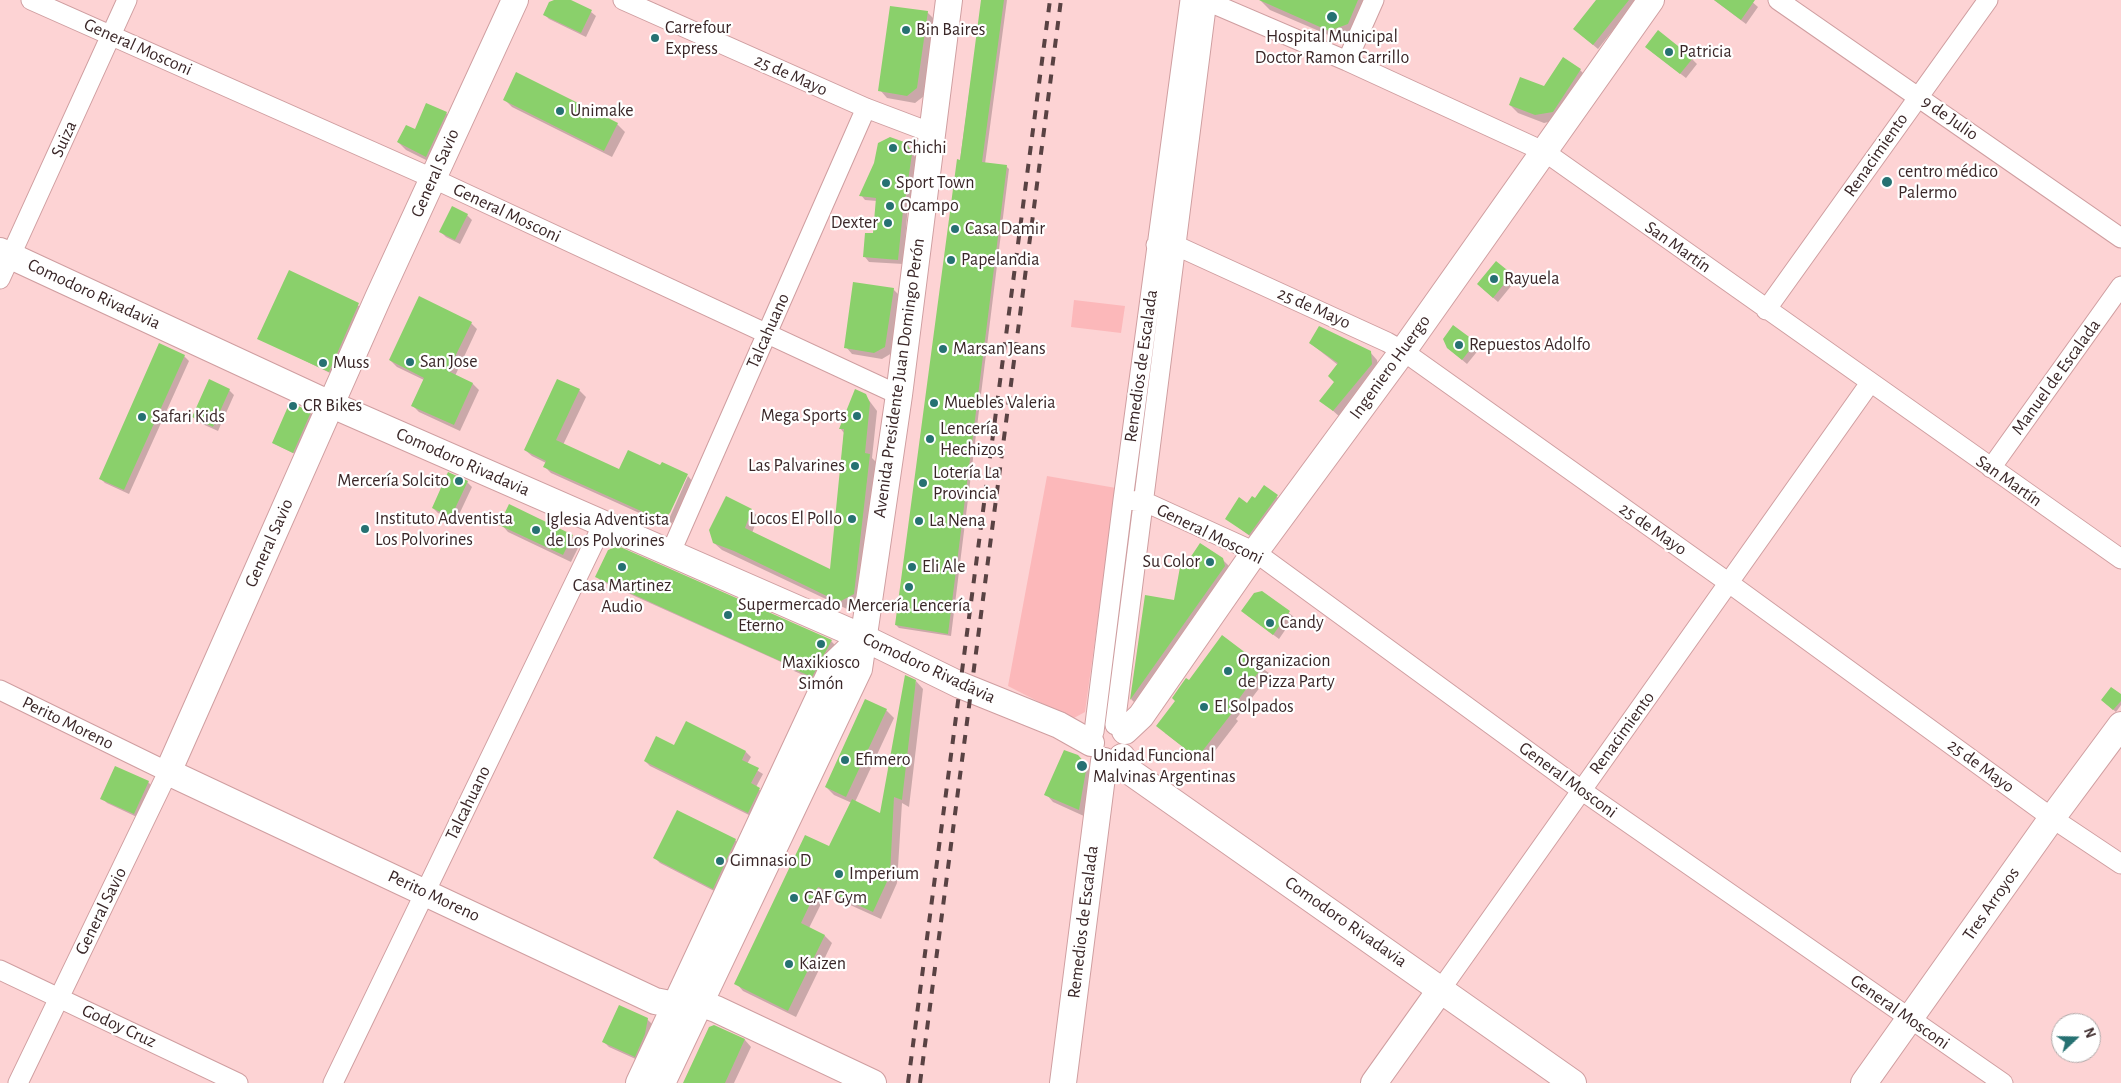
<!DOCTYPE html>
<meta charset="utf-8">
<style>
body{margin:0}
#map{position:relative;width:2121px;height:1083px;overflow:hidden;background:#fdd3d4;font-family:"Alegreya Sans",sans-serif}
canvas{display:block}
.north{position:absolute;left:2051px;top:1013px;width:50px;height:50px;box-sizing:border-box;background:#fff;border:1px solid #b0a9a9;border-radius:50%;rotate:69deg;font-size:14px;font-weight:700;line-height:20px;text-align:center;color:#3a2728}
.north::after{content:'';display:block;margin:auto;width:18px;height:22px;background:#267172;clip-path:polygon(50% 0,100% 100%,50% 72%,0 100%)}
</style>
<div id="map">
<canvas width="2121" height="1083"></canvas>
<div class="north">N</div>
</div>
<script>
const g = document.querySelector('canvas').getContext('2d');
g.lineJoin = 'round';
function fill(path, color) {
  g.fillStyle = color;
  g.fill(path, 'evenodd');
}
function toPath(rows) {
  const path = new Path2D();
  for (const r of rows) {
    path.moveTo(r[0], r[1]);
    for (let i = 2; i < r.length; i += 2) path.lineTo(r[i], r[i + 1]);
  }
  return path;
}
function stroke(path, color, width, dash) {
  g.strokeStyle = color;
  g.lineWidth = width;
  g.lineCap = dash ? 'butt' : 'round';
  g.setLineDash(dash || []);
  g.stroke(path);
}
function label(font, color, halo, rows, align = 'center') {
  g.font = font + ' "Alegreya Sans",sans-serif';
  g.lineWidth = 4.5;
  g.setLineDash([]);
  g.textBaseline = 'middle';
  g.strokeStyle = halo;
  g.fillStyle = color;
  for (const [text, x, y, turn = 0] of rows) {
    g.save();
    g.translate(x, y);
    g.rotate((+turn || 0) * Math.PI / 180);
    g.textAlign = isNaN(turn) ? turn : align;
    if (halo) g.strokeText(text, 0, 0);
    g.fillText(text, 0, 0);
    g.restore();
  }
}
fill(toPath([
 [1074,300,1125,306,1121,333,1071,327],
 [1047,476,1116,488,1085,712,1072,719,1008,686]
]), '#fcb8ba');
fill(toPath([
 [559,0,568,0,591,12,596,16,586,37,549,19,544,14],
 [982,0,1007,0,985,164,1006,166,1009,169,951,636,899,628,896,625],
 [1260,0,1372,0,1358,34,1340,40,1270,10],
 [1605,0,1637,0,1598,49,1580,34],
 [1714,0,1750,0,1758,7,1746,24],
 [927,12,935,20,924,96,915,103,887,98,880,90],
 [1652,52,1692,59,1697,64,1686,78],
 [1580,70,1588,78,1561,119,1544,123,1518,113,1510,105],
 [504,99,617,124,625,132,612,157,512,107],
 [446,113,454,121,434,164,406,150,398,142],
 [906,144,911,149,916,159,910,205,908,205,903,264,869,262,865,257,874,235,877,201,865,200,861,195],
 [467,215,472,220,460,244,446,237,441,232],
 [289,272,361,307,332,374,259,338],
 [1511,275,1516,280,1498,302,1483,289],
 [893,289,900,296,892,353,882,359,852,354,846,347],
 [471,323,477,329,455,376,473,384,479,390,460,431,419,412,412,405,424,380,397,367,390,360],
 [1310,343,1370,352,1377,360,1379,372,1341,418,1321,400,1335,382,1338,365],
 [1475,343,1480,348,1467,364,1448,348],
 [184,356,189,361,129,494,105,483,100,478],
 [558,380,579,390,586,397,563,445,619,471,661,467,687,475,667,518,669,519,688,476,693,482,677,519,668,526,551,473,545,467,546,463,532,456,525,450],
 [229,390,234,395,218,431,198,422,193,417],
 [865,395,877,411,872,458,876,462,861,601,847,609,722,550,714,543,726,498,752,510,758,517,752,533,831,571,844,433,840,428],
 [310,413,313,415,295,454,273,443],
 [467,482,472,487,456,521,438,513,433,508],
 [1264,487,1282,501,1254,539,1227,519,1255,500],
 [501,524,572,536,580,544,571,562,508,532],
 [1222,559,1229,566,1231,574,1137,705,1131,699,1146,596,1175,601],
 [597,577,831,641,836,646,817,681,794,671,790,666,601,581],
 [1262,592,1294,617,1279,639,1247,615],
 [1223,637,1270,674,1236,719,1238,721,1205,764,1165,733,1177,702],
 [916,681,923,689,909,807,902,803,897,883,881,919,826,894,809,928,825,936,832,943,796,1017,743,991,736,983,829,848,852,803,834,795,826,787,886,710,894,718,855,802,881,815],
 [2121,696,2121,705,2116,712,2104,702],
 [746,752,751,757,747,764,763,774,756,787,764,794,753,817,650,766,645,761],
 [1077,756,1095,774,1086,817,1053,802,1046,794],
 [148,782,153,787,139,818,107,803,102,798],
 [678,811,735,840,740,845,718,893,660,863,655,858],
 [647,1019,652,1024,640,1061,609,1047,604,1042],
 [714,1026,745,1040,751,1047,734,1083,684,1083]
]), '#0003');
fill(toPath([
 [554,0,571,0,592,10,581,33,543,15,549,2],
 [981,0,1004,0,982,162,1007,165,948,634,895,625,957,159,960,160],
 [1259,0,1358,0,1348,24,1329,31],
 [1596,0,1629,0,1593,45,1573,29],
 [1714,0,1755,0,1741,20],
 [890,6,928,11,917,88,907,96,878,91],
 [1658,30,1693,58,1680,74,1645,47],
 [1563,57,1581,69,1553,112,1535,115,1509,105,1520,77,1544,86],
 [516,72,618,123,604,151,503,100],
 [426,103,447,112,426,157,397,142,406,125,415,129],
 [890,137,907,143,912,154,905,201,904,201,898,260,863,257,865,233,873,233,876,198,859,196,874,163,878,143],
 [452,206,468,214,455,240,439,232],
 [1496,261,1512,274,1493,298,1477,284],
 [289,270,359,303,329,372,257,339],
 [853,282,894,288,885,347,874,353,844,348],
 [419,296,472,322,448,371,473,383,454,425,411,406,424,378,389,360],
 [1453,325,1476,342,1462,360,1447,348,1443,339],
 [1319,326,1371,351,1372,364,1333,411,1319,401,1334,382,1328,376,1338,363,1309,343],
 [159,343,185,355,124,490,99,479],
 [209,379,230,389,213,427,192,417],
 [557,379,580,389,556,440,619,469,628,450,660,465,662,462,688,474,670,513,661,520,543,467,546,461,524,450],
 [855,389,866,394,870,403,865,453,870,454,854,594,839,602,734,551,713,543,709,530,726,496,752,509,745,528,830,569,844,429,839,429],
 [290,402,311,412,293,453,272,443],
 [448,472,468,481,451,517,432,508],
 [1264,485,1278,495,1249,535,1225,519,1239,497,1247,503,1252,496,1255,498],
 [509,504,573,535,563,555,499,525],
 [1200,543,1223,558,1225,566,1130,700,1145,595,1174,600,1180,567,1186,557,1190,558],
 [618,546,832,640,812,677,789,667,789,665,595,577,608,550],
 [1262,591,1290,611,1273,635,1241,611,1254,593],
 [1222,635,1263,666,1230,711,1232,713,1197,758,1156,726,1175,701,1172,698,1181,685,1186,678,1189,680],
 [905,675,916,680,902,800,894,797,890,875,873,912,818,887,801,923,825,935,788,1011,734,984,805,835,829,846,852,799,880,813],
 [2111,687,2121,694,2121,701,2113,710,2101,700],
 [865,699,887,709,846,797,825,787],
 [686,721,746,751,742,760,759,768,751,783,760,788,748,813,644,761,656,736,674,745],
 [1064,750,1078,755,1087,765,1079,810,1044,795],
 [115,766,149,781,134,814,100,799],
 [677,810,736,839,713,889,653,858],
 [619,1005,648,1018,645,1034,635,1057,602,1042],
 [714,1025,745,1039,725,1083,683,1083,709,1027]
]), '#8ad06b');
const street = toPath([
 [31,0,432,178,899,395],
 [623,0,866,108,932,133],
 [1198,0,1207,1,1347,61,1545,152,2121,559],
 [1778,0,2121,238],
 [1347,61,1374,0],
 [1156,245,1177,246,1387,342,1403,351,1729,583,2052,818,2121,864],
 [0,279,127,0],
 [1766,310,1988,0],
 [1991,468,2121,286],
 [1123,500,1143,501,1255,552,1581,790,2003,1083],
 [670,554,866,108],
 [0,690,168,772,18,1083],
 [1115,725,1207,0],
 [1094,732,1123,500,1190,0],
 [0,970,238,1083],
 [1441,989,1870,383],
 [333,1083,603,524]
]);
const secondary = toPath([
 [515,0,378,298,168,772,655,1001,675,1005,699,1003,716,1009,873,1083],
 [0,251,330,404,862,637,960,685,1059,725,1091,743],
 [1125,731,1141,716,1255,552,1403,351,1651,0],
 [1122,757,1132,773,1573,1083],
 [639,1083,835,663,862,637],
 [662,1083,859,669,899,395,949,0],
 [1063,1083,1104,761],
 [1374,1083,1441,989],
 [1864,1083,2052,818,2121,725]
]);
stroke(street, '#cf9ea0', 21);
stroke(secondary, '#cf9ea0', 28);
stroke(street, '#fff', 19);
stroke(secondary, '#fff', 26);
stroke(toPath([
 [908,1083,1050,0],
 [920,1083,1061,0]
]), '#594243', 4, [9, 9]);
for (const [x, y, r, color] of [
 [1332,17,6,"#267172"],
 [906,30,5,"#267172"],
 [655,38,5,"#267172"],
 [1669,52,5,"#267172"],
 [560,111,5,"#267172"],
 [893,148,5,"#267172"],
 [1887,182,6,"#267172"],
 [886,183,5,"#267172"],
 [890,206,5,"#267172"],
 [888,223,5,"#267172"],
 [955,229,5,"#267172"],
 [951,260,5,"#267172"],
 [1494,279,5,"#267172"],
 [1459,345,5,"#267172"],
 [943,349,5,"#267172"],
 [410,362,5,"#267172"],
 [323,363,5,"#267172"],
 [934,403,5,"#267172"],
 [293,406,5,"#267172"],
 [857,416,5,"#267172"],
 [142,417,5,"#267172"],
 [930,439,5,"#267172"],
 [855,466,5,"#267172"],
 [459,481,5,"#267172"],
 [923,483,5,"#267172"],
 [852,519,5,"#267172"],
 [919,521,5,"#267172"],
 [365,529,5,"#267172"],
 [536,530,5,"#267172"],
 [1210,562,5,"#267172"],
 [622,567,5,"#267172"],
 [912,567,5,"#267172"],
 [909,587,5,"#267172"],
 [728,615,5,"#267172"],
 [1270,623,5,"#267172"],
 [821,644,5,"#267172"],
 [1228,671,5,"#267172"],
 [1204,707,5,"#267172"],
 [845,760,5,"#267172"],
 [1082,766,6,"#267172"],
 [720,861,5,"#267172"],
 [839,874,5,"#267172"],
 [794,898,5,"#267172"],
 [789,964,5,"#267172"]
]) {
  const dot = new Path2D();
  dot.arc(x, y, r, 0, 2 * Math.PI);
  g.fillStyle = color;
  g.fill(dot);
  stroke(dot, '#fff', 2);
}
label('18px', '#3a2728', '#fff', [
 ["Carrefour",665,28],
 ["Express",665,49],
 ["Bin Baires",916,30],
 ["Hospital Municipal",1332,37,"center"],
 ["Doctor Ramon Carrillo",1332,58,"center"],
 ["Patricia",1679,52],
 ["Unimake",570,111],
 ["Chichi",903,148],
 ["centro médico",1898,172],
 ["Palermo",1898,193],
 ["Sport Town",896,183],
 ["Ocampo",900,206],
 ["Dexter",878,223,"right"],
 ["Casa Damir",965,229],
 ["Papelandia",961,260],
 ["Rayuela",1504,279],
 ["Repuestos Adolfo",1469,345],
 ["Marsan Jeans",953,349],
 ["San Jose",420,362],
 ["Muss",333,363],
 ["Muebles Valeria",944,403],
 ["CR Bikes",303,406],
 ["Mega Sports",847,416,"right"],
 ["Safari Kids",152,417],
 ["Lencería",940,429],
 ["Hechizos",940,450],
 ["Las Palvarines",845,466,"right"],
 ["Lotería La",933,473],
 ["Provincia",933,494],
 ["Mercería Solcito",449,481,"right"],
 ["Instituto Adventista",375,519],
 ["Los Polvorines",375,540],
 ["Locos El Pollo",842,519,"right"],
 ["Iglesia Adventista",546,520],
 ["de Los Polvorines",546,541],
 ["La Nena",929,521],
 ["Su Color",1200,562,"right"],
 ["Eli Ale",922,567],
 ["Casa Martinez",622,586,"center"],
 ["Audio",622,607,"center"],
 ["Supermercado",738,605],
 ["Eterno",738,626],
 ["Mercería Lencería",909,606,"center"],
 ["Candy",1280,623],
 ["Organizacion",1238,661],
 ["de Pizza Party",1238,682],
 ["Maxikiosco",821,663,"center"],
 ["Simón",821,684,"center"],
 ["El Solpados",1214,707],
 ["Unidad Funcional",1093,756],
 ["Malvinas Argentinas",1093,777],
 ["Efimero",855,760],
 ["Gimnasio D",730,861],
 ["Imperium",849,874],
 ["CAF Gym",804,898],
 ["Kaizen",799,964]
], 'left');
label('18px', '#3a2728', '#fff', [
 ["General Mosconi",138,47,24],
 ["25 de Mayo",791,75,24],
 ["9 de Julio",1950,118,35],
 ["Suiza",64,139,-65],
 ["Renacimiento",1876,155,-55],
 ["General Savio",435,173,-66],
 ["General Mosconi",507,213,25],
 ["San Martín",1678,247,35],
 ["Comodoro Rivadavia",94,294,25],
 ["25 de Mayo",1314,308,24],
 ["Talcahuano",768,331,-66],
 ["Remedios de Escalada",1141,366,-82],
 ["Ingeniero Huergo",1390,367,-54],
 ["Manuel de Escalada",2056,377,-54],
 ["Avenida Presidente Juan Domingo Perón",899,378,-82],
 ["Comodoro Rivadavia",463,462,24],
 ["San Martín",2009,481,35],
 ["25 de Mayo",1653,529,35],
 ["General Mosconi",1210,534,26],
 ["General Savio",269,543,-66],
 ["Comodoro Rivadavia",929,668,25],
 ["Perito Moreno",68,723,26],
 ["Renacimiento",1622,733,-54],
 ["25 de Mayo",1981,766,36],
 ["General Mosconi",1568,780,36],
 ["Talcahuano",468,803,-64],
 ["Perito Moreno",434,896,25],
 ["Tres Arroyos",1991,904,-55],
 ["General Savio",101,911,-64],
 ["Remedios de Escalada",1083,922,-83],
 ["Comodoro Rivadavia",1346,922,35],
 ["General Mosconi",1900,1012,35],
 ["Godoy Cruz",119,1026,25]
]);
</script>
